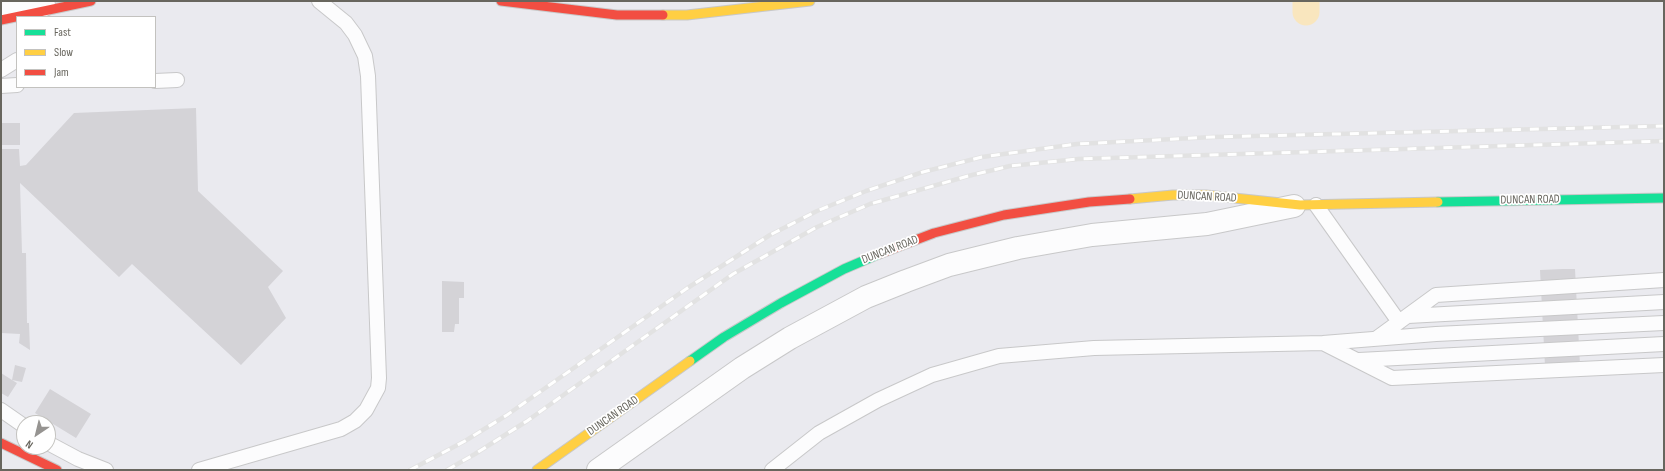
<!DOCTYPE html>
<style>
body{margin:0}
#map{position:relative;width:1665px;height:471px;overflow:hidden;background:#eaeaef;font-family:"Sofia Sans Condensed",sans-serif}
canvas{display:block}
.frame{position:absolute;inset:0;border:2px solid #68665e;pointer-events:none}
.legend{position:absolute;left:16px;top:16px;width:140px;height:72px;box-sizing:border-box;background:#fff;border:1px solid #c3c2bf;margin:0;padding:5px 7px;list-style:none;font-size:12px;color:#68665e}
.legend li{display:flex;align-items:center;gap:8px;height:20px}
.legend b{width:20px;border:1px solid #c3c2bf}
.north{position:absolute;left:16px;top:415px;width:40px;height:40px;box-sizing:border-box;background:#fff;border:1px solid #c3c2bf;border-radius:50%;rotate:215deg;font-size:11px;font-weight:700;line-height:16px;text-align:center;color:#68665e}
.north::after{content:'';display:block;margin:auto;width:14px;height:18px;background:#969491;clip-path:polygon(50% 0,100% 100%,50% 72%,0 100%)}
</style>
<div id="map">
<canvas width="1665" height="471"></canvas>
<div class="frame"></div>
<ul class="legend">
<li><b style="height:5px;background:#16e098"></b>Fast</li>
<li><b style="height:5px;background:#ffcf43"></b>Slow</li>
<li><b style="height:5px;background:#f24e42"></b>Jam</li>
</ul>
<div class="north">N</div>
</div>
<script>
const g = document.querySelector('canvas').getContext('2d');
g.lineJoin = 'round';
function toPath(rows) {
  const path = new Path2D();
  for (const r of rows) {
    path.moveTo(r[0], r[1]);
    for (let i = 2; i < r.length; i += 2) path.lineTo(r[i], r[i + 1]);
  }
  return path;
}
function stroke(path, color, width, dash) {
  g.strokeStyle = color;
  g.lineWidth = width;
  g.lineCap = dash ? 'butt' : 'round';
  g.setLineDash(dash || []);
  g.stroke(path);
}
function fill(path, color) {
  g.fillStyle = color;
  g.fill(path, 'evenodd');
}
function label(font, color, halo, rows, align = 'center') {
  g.font = font + ' "Sofia Sans Condensed",sans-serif';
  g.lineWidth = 3.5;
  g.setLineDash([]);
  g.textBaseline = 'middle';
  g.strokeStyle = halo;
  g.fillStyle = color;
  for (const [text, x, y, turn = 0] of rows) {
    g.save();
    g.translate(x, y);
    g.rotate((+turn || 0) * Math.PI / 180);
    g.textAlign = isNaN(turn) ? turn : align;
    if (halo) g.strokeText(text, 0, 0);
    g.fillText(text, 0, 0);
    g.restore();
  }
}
stroke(toPath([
 [1306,1,1306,12]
]), '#f9e6be', 27);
fill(toPath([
 [196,108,198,191,283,271,268,287,286,318,241,365,132,264,119,277,20,183,22,253,26,253,27,323,29,323,30,350,19,343,20,334,1,333,1,149,19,149,20,166,26,165,74,113],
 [1,123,20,123,20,145,1,145],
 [1563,269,1575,269,1580,365,1545,366,1540,270],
 [442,281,464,282,464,298,459,298,459,324,455,324,454,332,442,332],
 [15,365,26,368,22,382,12,380,17,383,8,397,1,393,1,373,12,380],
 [50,389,91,414,76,438,35,413]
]), '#d4d3d7');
const lane = toPath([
 [1,70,17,60],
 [155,81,177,80],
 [1,86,17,85],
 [1316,205,1399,322],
 [1408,316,1664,302],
 [1377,338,1436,295,1664,280],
 [1323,343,1392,378,1664,365],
 [1359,360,1664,344],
 [1,410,24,426],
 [48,443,78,459,106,470],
 [199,470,341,429,355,421,366,410,378,388,379,378,368,76,365,56,355,35,346,23,319,1],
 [772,470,819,433,878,400,932,375,999,356,1094,348,1323,343,1436,334,1664,323]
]);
const street = toPath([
 [1,6,44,5],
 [598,470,742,368,790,338,866,297,906,281,949,265,1018,248,1092,235,1207,224,1294,206]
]);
const fast = toPath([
 [1438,202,1664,198],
 [690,361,724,337,781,303,844,269,879,254]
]);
const slow = toPath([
 [663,15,687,15,810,1],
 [1130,199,1173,195,1206,195,1300,205,1438,202],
 [537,470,690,361]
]);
const jam = toPath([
 [501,1,617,15,663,15],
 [1,20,91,1],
 [879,254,934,233,1004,215,1089,202,1130,199],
 [1,443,57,470]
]);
stroke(lane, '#c8c8c9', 16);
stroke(street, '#c8c8c9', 24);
stroke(fast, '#c8c8c8', 11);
stroke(slow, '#c8c8c8', 11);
stroke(jam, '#c8c8c8', 11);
stroke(lane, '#fcfcfd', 14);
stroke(street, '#fcfcfd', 22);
stroke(fast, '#16e098', 9);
stroke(slow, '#ffcf43', 9);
stroke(jam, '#f24e42', 9);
const rail = toPath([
 [410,470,465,441,507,415,686,289,770,235,817,211,866,191,923,172,982,157,1077,144,1213,137,1664,126],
 [447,470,475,454,527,421,733,274,817,227,870,204,968,176,1010,166,1078,159,1664,141]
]);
stroke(rail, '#e2e2e2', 4.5);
stroke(rail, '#fff', 3, [9]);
label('12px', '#68665e', '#fff', [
 ["DUNCAN ROAD",1207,197,3],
 ["DUNCAN ROAD",1530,200,-1],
 ["DUNCAN ROAD",890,250,-21],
 ["DUNCAN ROAD",613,416,-35]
]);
</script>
